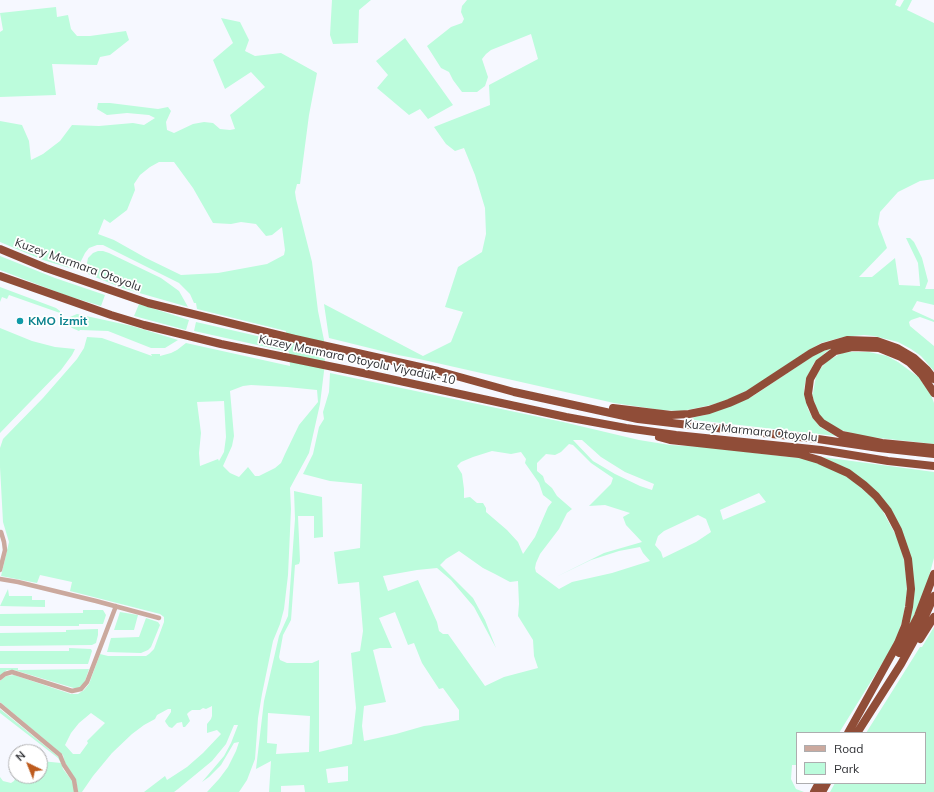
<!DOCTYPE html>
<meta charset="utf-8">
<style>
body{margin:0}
#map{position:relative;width:934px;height:792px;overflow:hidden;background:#f6f8ff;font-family:Mulish,sans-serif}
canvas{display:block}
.legend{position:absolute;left:796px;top:732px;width:130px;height:52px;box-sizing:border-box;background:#fff;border:1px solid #adadaf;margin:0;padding:5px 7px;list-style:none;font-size:12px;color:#313236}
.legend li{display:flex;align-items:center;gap:8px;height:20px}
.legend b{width:20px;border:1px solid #adadaf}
.north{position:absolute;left:8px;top:744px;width:40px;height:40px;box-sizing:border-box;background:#fff;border:1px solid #adadaf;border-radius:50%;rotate:317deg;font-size:11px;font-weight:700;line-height:16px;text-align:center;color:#313236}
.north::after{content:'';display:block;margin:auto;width:14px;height:18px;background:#bd5b1d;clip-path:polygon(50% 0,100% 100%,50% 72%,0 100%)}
</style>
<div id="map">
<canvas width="934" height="792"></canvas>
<ul class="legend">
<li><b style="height:5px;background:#cba99e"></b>Road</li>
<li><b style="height:11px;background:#bcfcdc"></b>Park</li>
</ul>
<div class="north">N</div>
</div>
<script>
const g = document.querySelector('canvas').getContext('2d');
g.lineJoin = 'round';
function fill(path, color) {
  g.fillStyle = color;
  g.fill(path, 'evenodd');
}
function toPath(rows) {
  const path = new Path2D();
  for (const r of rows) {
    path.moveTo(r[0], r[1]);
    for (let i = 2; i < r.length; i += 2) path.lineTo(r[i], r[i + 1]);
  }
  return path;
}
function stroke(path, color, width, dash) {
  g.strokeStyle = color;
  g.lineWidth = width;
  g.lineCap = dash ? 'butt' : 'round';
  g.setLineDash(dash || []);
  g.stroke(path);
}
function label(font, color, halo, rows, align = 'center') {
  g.font = font + ' Mulish,sans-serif';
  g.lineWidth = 3.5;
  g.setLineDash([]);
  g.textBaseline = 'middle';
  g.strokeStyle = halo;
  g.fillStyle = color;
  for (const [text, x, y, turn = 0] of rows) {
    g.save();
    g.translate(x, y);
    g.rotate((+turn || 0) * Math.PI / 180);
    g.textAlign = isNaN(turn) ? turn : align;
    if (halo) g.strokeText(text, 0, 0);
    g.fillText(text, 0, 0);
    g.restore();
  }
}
fill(toPath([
 [332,0,371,0,359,10,358,43,333,44,330,35],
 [467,0,897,0,895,5,900,7,904,0,912,0,907,10,934,23,934,179,920,181,898,192,880,212,878,224,887,248,859,277,872,277,895,258,899,285,920,286,918,263,906,238,910,238,914,242,922,258,928,281,925,289,934,289,934,305,917,301,912,310,934,320,934,322,920,317,911,320,909,322,910,326,934,346,934,371,921,356,911,349,898,342,874,336,864,335,843,337,821,343,809,350,752,388,730,399,711,405,692,409,681,411,661,410,614,403,419,359,398,355,329,338,324,304,423,356,451,342,463,312,445,307,458,267,482,252,486,234,485,208,475,175,464,148,455,151,446,144,434,127,490,105,489,85,538,59,531,34,491,50,486,54,482,59,488,77,485,86,477,92,462,92,453,80,449,72,441,68,427,46,451,27,462,23,464,19,461,12,462,6],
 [56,7,57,17,68,15,71,29,77,36,90,36,126,31,129,40,110,55,100,57,97,65,52,64,56,95,0,97,0,32,3,30,0,13],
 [221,18,240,22,249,40,245,51,255,56,281,53,317,73,309,115,300,184,297,184,295,192,296,199,312,262,318,311,324,340,325,363,320,404,309,453,290,488,291,509,288,575,284,609,280,624,273,641,262,694,258,718,255,759,247,780,239,792,207,792,219,779,228,767,236,751,239,742,234,743,221,765,209,777,202,782,224,756,231,743,238,725,234,725,226,744,212,761,178,789,174,792,144,792,165,776,167,780,187,767,203,753,221,734,217,730,207,733,207,724,211,719,212,716,212,706,206,709,203,708,200,710,192,710,189,712,187,714,190,721,185,727,183,727,182,722,177,723,172,728,169,727,166,723,165,721,171,712,171,709,168,709,157,715,155,719,144,725,132,734,112,753,93,776,82,792,78,792,76,780,65,763,63,755,0,702,0,681,6,676,14,675,71,694,78,694,84,690,89,684,100,654,108,656,146,656,149,654,154,649,164,622,164,617,160,614,70,591,72,582,40,575,37,583,1,576,9,542,3,522,0,467,0,448,3,439,43,398,77,359,84,348,87,337,102,338,152,356,151,354,160,354,160,356,171,353,177,350,186,343,290,366,289,352,194,331,196,322,288,343,286,331,197,309,196,303,194,303,190,294,179,283,103,245,97,245,89,248,85,253,80,263,73,269,43,260,0,242,0,121,22,125,29,141,31,160,43,154,60,141,72,125,99,126,133,123,144,125,155,118,149,115,127,113,107,115,97,109,98,103,110,103,158,109,168,107,171,111,166,122,167,130,174,133,193,124,204,122,213,123,220,129,230,130,235,129,230,115,265,87,251,72,225,89,213,60,233,43],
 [159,162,174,162,193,188,213,223,231,224,241,222,256,224,266,236,272,235,282,227,285,250,284,255,267,264,218,273,181,275,146,258,114,240,98,234,104,219,110,223,127,210,135,190,134,184,140,175,150,167],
 [251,385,287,387,317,390,318,402,299,425,285,454,281,463,275,468,259,476,255,476,248,467,239,477,230,473,223,466,232,446,234,436,230,391,243,386],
 [224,401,226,437,224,452,219,461,218,459,200,466,199,453,201,433,197,402],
 [91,713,105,723,87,741,88,743,80,754,73,754,65,745,71,733,79,723],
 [405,38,453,105,428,119,420,109,409,115,377,88,388,75,376,61],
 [98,251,103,251,109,253,161,278,179,291,188,307,122,288,88,274,87,263,88,258,93,253],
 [0,256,55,278,105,295,101,306,65,295,0,270],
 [0,287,56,308,60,311,60,313,9,295,7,299,2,297,0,302],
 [139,304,189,320,186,330,134,316],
 [77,314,132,326,178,340,165,348,151,348,108,331,80,330,79,331,72,328,69,325,69,321,70,317],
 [0,328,32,341,55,347,75,349,72,355,61,370,0,433],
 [834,347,826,352,814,363,806,379,804,389,805,397,808,409,812,417,820,427,836,436,686,419,705,415,738,403,753,396,816,354],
 [850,352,869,352,887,356,898,362,917,376,918,376,931,395,934,403,934,444,861,436,841,430,823,420,817,412,812,394,813,393,816,376,821,368,827,361,842,353],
 [330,373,563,422,639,440,670,445,703,447,807,459,843,474,854,482,874,499,881,508,899,541,905,564,907,591,903,618,898,634,891,649,839,733,797,733,797,765,792,765,791,779,796,789,804,792,305,792,304,785,281,786,281,792,269,792,271,761,256,769,264,701,279,636,288,616,295,519,294,491,322,497,323,537,314,538,314,516,298,516,300,561,299,564,295,565,291,620,283,635,279,657,280,660,287,663,312,663,319,660,319,752,352,744,356,708,351,653,360,651,363,631,359,582,338,584,334,552,360,548,362,484,330,481,303,474,313,454,319,427,324,419,323,412,329,392],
 [573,440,582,440,601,457,625,472,654,484,652,490,640,486,615,474,593,461],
 [569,444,573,445,591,463,613,478,611,484,589,506,605,505,630,513,623,517,626,525,642,542,604,553,556,577,591,560,619,551,640,547,643,553,650,561,612,573,572,582,559,589,536,572,535,568,536,563,540,554,559,529,567,513,572,509,557,496,552,488,545,482,543,476,537,471,537,463,546,454,555,455,561,452],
 [492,451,511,454,521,452,526,459,525,463,539,483,543,495,552,502,548,507,535,537,523,554,518,542,507,530,486,512,486,508,483,503,477,503,470,497,464,498,464,489,462,474,457,466,461,462,473,457],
 [759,493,766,502,723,520,720,510],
 [698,515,706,519,711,532,696,542,663,558,661,552,655,545,658,536,664,531],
 [459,551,483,568,495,574,510,582,518,581,519,604,518,616,533,640,534,656,538,668,504,677,485,686,448,634,443,634,439,631,437,622,418,580,388,591,383,576,417,570,437,568,451,580,474,607,496,648,485,620,473,598,440,565,446,559],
 [395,612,408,645,414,643,422,663,439,689,443,688,459,710,459,720,432,725,424,726,396,734,364,741,362,726,364,706,386,702,373,650,380,648,392,648,379,618],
 [268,713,310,716,309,752,276,754,277,744,267,743],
 [348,766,348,781,328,783,326,769],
 [822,457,934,472,934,558,925,591,908,628,912,603,899,525,846,468],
 [8,589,9,596,32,596,32,600,45,600,45,607,0,606],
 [83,610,103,610,106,615,103,624,79,624,79,626,0,626,0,614,83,613],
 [120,612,138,615,134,630,114,630],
 [146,618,158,622,160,625,151,647,148,650,141,653,107,652,111,638,139,637],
 [934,627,934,792,830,792,835,783,925,783,925,733,866,733,920,647,922,647],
 [98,629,98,635,96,643,92,645,0,646,0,633,66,632,66,630],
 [69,648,91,649,92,651,88,664,0,664,0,651,69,651],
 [0,668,18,668,18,670,89,669,84,684,77,689,14,670,7,670,0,676],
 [0,709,60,758,63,769,73,782,74,792,0,792,0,777,3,781,11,783,14,781,16,777,40,776,40,763,41,761,61,763,58,758,0,713]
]), '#bcfcdc');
stroke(toPath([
 [0,570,5,550,4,542,1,532],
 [0,579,18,582,96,601,159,618],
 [0,678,5,674,12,672,72,691,81,689,87,682,116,606],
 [0,705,60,755,64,765,74,780,76,792]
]), '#cba99e', 4.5);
stroke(toPath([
 [0,249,46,268,148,303,295,339,438,371,514,392,638,419,689,425,818,439,879,448,934,454],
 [0,276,111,315,144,325,221,344,363,373,566,417,626,428,676,435,821,450,888,461,934,466],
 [934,393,922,375,909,362,901,357,879,348,852,347,835,351,819,363,810,379,808,394,810,402,816,416,822,423,842,435,882,443,934,448],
 [613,408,671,415,689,414,709,410,729,403,747,395,811,353,823,347,847,340,877,341,897,348,914,358,927,370,934,379],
 [659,437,670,440,799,454,819,460,848,473,864,485,876,496,888,511,898,530,908,559,911,589,909,607,905,626,898,643,848,733],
 [920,639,934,617],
 [899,653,918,616,934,574],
 [857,733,901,664,916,637,934,596],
 [814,792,819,783],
 [822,792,827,783]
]), '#904d38', 8);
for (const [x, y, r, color] of [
 [20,321,4,"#0f9aa8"]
]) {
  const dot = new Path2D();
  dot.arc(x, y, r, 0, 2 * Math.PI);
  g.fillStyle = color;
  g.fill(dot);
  stroke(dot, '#fff', 1.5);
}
label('12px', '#313236', '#fff', [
 ["Kuzey Marmara Otoyolu",78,265,20],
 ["Kuzey Marmara Otoyolu Viyadük-10",357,360,12],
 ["Kuzey Marmara Otoyolu",751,431,6]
]);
label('bold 12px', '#0d838f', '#fff', [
 ["KMO İzmit",28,321]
], 'left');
</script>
